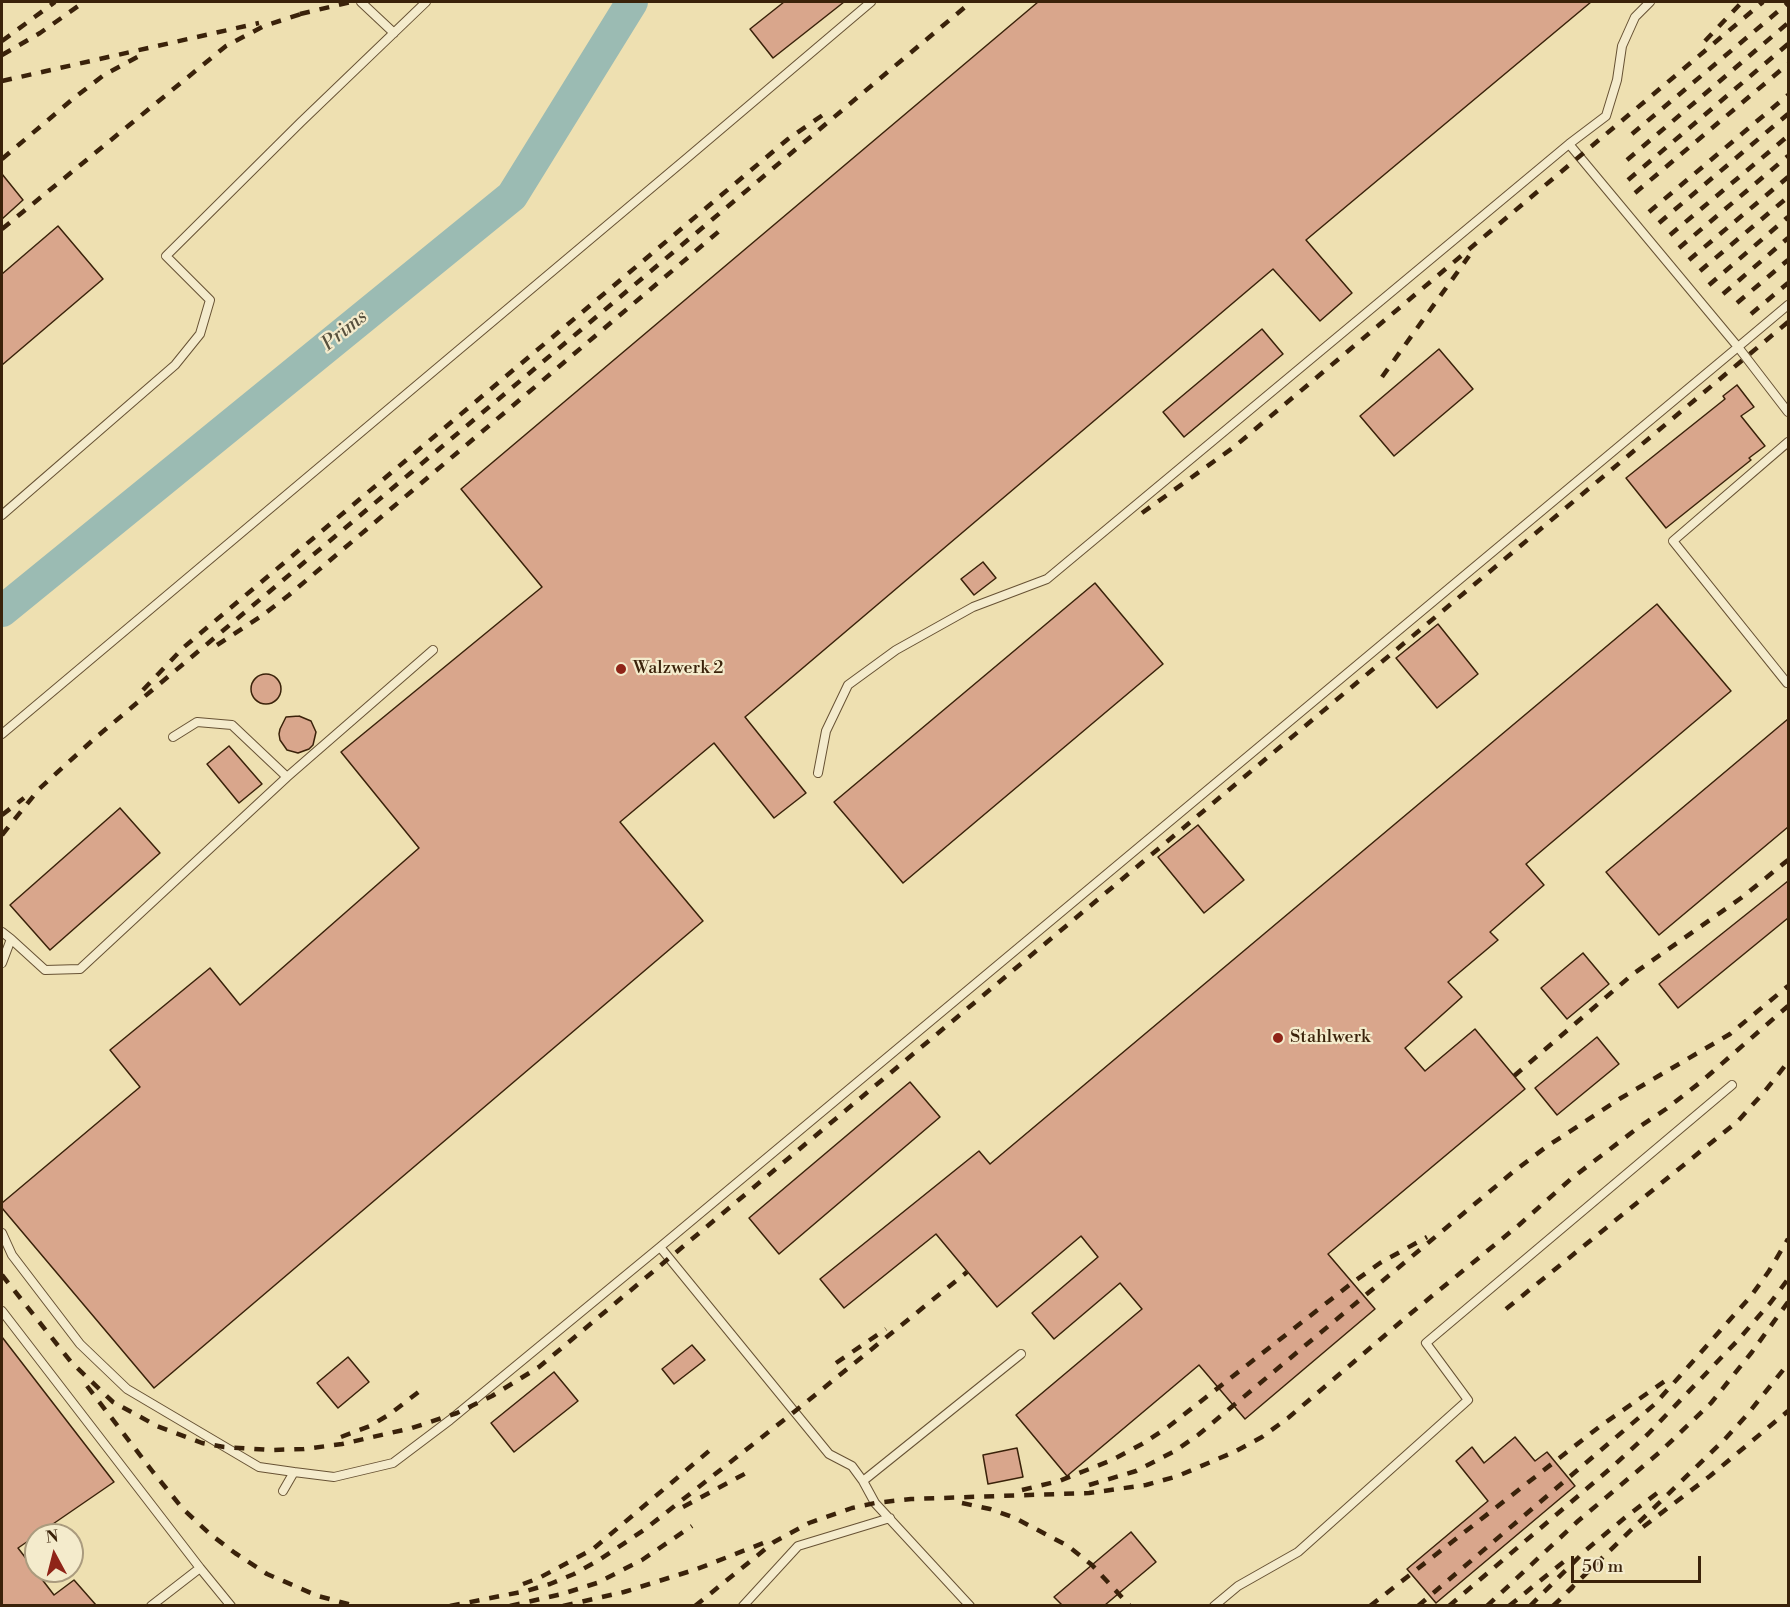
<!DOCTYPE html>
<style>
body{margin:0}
#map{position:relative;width:1790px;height:1607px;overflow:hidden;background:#eee0b1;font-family:"Libre Bodoni",serif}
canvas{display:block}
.frame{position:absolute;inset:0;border:3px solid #3a220a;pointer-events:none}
.north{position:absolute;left:24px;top:1523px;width:60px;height:60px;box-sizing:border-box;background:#f4ebcc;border:2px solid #aa9b7e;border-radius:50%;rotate:353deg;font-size:16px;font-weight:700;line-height:24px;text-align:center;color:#3a220a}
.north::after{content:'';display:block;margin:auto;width:21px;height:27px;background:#8f2418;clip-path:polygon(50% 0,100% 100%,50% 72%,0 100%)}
.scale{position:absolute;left:1571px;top:1556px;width:130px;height:27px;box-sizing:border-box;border:3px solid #3a220a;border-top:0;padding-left:8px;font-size:18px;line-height:21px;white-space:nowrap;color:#3a220a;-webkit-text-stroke:4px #f4ebcc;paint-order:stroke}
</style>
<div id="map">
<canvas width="1790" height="1607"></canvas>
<div class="frame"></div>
<div class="north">N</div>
<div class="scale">50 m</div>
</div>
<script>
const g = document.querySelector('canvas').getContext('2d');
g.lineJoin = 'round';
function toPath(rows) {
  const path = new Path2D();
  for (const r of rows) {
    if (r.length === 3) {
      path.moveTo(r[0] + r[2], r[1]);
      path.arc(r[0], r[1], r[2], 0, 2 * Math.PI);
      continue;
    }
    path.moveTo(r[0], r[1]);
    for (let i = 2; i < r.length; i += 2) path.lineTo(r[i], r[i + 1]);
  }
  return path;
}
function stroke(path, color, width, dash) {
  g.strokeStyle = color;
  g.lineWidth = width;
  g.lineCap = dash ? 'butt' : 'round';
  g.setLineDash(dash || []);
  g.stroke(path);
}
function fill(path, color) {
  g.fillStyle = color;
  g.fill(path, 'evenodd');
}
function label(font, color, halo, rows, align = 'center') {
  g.font = font + ' "Libre Bodoni",serif';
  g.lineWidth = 4.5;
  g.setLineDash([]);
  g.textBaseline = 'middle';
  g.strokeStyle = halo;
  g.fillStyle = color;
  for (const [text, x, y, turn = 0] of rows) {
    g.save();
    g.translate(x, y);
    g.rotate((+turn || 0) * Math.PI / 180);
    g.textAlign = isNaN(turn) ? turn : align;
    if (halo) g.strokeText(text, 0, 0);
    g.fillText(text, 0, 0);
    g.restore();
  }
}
stroke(toPath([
 [2,611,512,196,632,2]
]), '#9bbbb3', 32);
const building = toPath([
 [784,2,844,2,773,58,750,29,784,2],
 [1038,2,1591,2,1306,240,1352,293,1320,321,1273,269,745,717,806,793,774,818,714,743,620,822,703,921,154,1388,2,1208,2,1203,140,1087,110,1050,210,968,240,1005,419,848,341,752,542,587,461,489,1038,2],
 [2,174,23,200,2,219,2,174],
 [58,226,103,279,2,365,2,274,58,226],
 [1262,329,1283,354,1184,437,1163,412,1262,329],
 [1439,349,1473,389,1394,456,1360,416,1439,349],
 [1737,385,1754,407,1741,416,1765,446,1749,458,1751,460,1666,528,1626,478,1725,399,1723,396,1737,385],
 [983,562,996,578,974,595,961,579,983,562],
 [1095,583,1163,664,903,883,834,802,1095,583],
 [1657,604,1731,691,1526,864,1544,885,1490,932,1498,940,1448,982,1462,997,1405,1048,1425,1071,1475,1029,1525,1089,1328,1254,1375,1309,1245,1419,1199,1365,1067,1476,1016,1415,1142,1309,1120,1283,1054,1339,1032,1313,1098,1257,1081,1236,997,1307,936,1234,844,1308,820,1279,979,1151,990,1164,1657,604],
 [1438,624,1478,674,1437,708,1396,658,1438,624],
 [266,689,15],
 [299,716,311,721,316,732,313,745,309,749,298,753,287,750,280,740,279,734,280,729,286,717,299,716],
 [1788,719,1788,827,1659,935,1606,872,1788,719],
 [229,746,262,784,239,803,207,764,229,746],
 [120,808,160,853,50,950,10,905,120,808],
 [1198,825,1244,880,1204,913,1158,857,1198,825],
 [1788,881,1788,918,1678,1008,1659,984,1788,881],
 [1583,953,1609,984,1567,1019,1541,988,1583,953],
 [1597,1037,1619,1064,1557,1115,1535,1088,1597,1037],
 [910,1082,940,1117,779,1254,749,1218,910,1082],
 [2,1337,114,1482,18,1548,54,1595,74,1580,96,1605,2,1605,2,1337],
 [692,1345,705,1360,674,1384,662,1369,692,1345],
 [348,1357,369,1382,338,1408,317,1383,348,1357],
 [554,1372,578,1401,514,1452,491,1423,554,1372],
 [1515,1437,1535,1461,1547,1452,1575,1486,1436,1603,1407,1569,1488,1501,1456,1461,1472,1447,1484,1463,1515,1437],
 [1017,1448,1023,1477,988,1484,983,1455,1017,1448],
 [1131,1532,1156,1562,1105,1605,1062,1605,1054,1597,1131,1532]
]);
fill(building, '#d9a68c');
stroke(building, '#3a220a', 1.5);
const service = toPath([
 [361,2,394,33],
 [1569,144,1738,347,1788,305],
 [2,515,175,365,200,334,210,300,166,256,301,122,426,2],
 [1787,683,1673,541,1788,442],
 [2,734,687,158,871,2],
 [173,737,197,722,232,725,287,777],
 [818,773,826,731,848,685,896,650,973,607,1047,579,1569,144,1606,116,1617,80,1622,46,1635,17,1650,2],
 [2,932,11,939,45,970,80,969,287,777,433,650],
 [2,963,11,939],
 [2,1233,12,1255,80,1344,127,1389,259,1467,294,1472],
 [2,1311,200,1568,231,1606],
 [863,1481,1021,1354],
 [283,1491,294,1472,334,1477,393,1463,450,1420,660,1247],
 [151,1606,200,1568],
 [743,1606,798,1546,890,1518],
 [970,1606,875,1503,863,1481,852,1466,829,1454,660,1247,1738,347,1788,412],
 [1214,1606,1238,1586,1298,1552,1468,1400,1426,1343,1732,1085]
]);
stroke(service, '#675234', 10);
stroke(service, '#f4ebcc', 8);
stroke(toPath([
 [300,14,351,2],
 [2,41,55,2],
 [1705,41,1742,2],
 [2,55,40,33,84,2],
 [2,81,259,23],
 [1632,134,1788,3],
 [2,159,74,98,104,75,143,54],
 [1627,160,1788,23],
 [1628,180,1788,44],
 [1635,193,1788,64],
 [1649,212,1788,95],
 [1659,223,1788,114],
 [2,229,226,46,264,26,307,12],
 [1670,235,1788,136],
 [1679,248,1788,156],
 [1689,260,1788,177],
 [1700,271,1788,197],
 [1709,285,1788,217],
 [1723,294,1788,238],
 [1737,303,1788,260],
 [1751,314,1788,283],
 [1382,377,1469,256],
 [1142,513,1234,447,1763,2],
 [217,645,263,615,289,595,724,227],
 [143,690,184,647,788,139,830,110],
 [2,815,24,798],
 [2,835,39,789,94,739,971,2],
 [1514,1076,1633,974,1741,898,1788,860],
 [2,1275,71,1362,113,1402,157,1426,202,1443,224,1447,271,1450,304,1449,342,1444,412,1428,457,1413,492,1396,539,1367,1788,322],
 [1506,1309,1738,1121,1765,1091,1788,1062],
 [836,1363,886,1329],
 [87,1386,153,1472,183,1509,210,1534,235,1553,267,1574,318,1596,356,1606],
 [341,1437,370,1426,390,1414,421,1390],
 [1089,1485,1136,1471,1175,1451,1198,1435,1513,1172,1546,1147,1621,1098,1730,1034,1788,986],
 [1022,1490,1059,1481,1112,1460,1142,1444,1168,1427,1352,1283,1380,1263,1427,1237],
 [962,1503,990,1509,1015,1518,1068,1546,1092,1565,1130,1606],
 [683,1507,750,1471],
 [1643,1527,1710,1476,1788,1411],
 [523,1584,539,1578,593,1549,709,1451],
 [1567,1592,1725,1439,1746,1416,1788,1364],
 [450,1606,526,1591,550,1584,574,1574,599,1560,644,1530,794,1412,967,1272],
 [510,1606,562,1594,597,1583,642,1560,692,1526],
 [563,1606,624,1592,697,1569,766,1542],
 [695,1606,774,1542,809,1523,852,1508,875,1503,911,1499,1089,1493,1146,1485,1178,1476,1234,1452,1262,1437,1288,1418,1410,1314,1519,1225,1572,1178,1639,1127,1666,1109,1702,1081,1788,1006],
 [1370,1606,1599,1427,1672,1376],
 [1418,1606,1655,1404,1751,1296,1769,1271,1788,1239],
 [1449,1606,1611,1468,1648,1434,1739,1339,1771,1302,1788,1279],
 [1487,1606,1578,1521,1660,1452,1711,1403,1752,1352,1788,1302],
 [1509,1606,1567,1559],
 [1530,1606,1586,1550,1627,1516,1660,1491],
 [1553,1606,1573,1587]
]), '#3a220a', 4.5, [10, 10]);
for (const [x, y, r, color] of [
 [621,669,6,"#8f2418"],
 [1278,1038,6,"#8f2418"]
]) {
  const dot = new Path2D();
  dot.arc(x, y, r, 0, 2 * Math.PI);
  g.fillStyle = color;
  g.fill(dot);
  stroke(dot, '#f4ebcc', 2);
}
label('18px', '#3a220a', '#f4ebcc', [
 ["Walzwerk 2",633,669],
 ["Stahlwerk",1290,1038]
], 'left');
label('italic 20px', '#57503d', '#f4ebcc', [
 ["Prims",345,331,-39]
]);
</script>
